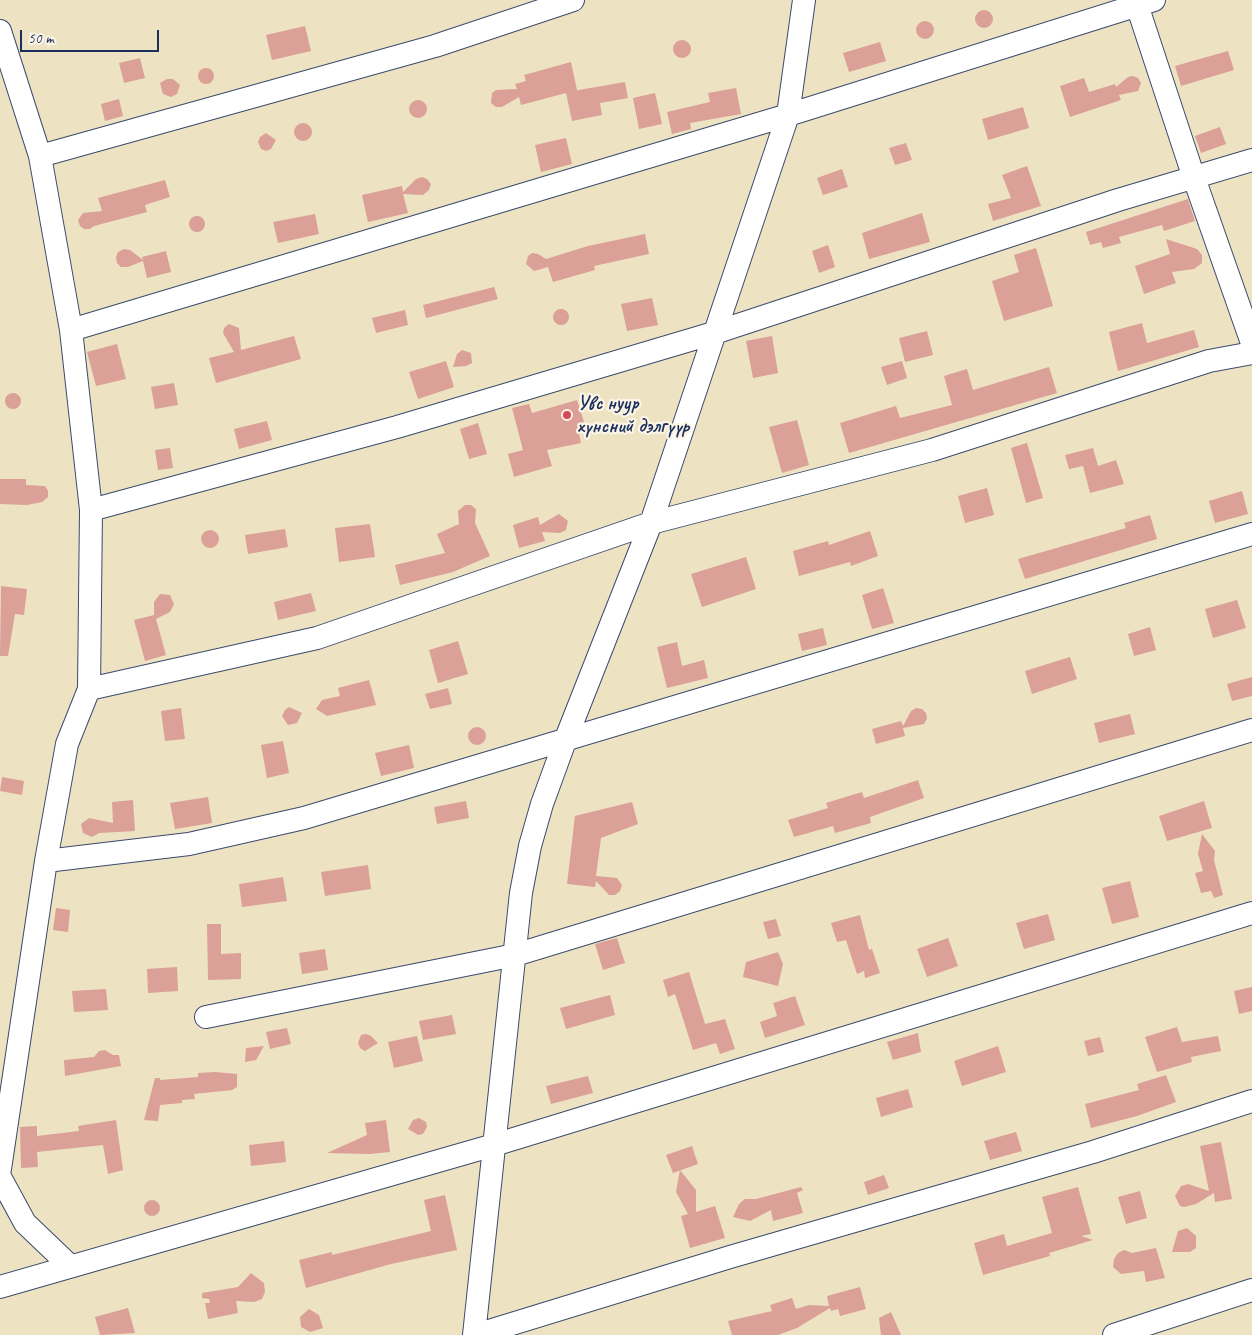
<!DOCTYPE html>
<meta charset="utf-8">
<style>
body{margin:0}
#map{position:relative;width:1252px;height:1335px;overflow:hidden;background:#ede3c2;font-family:Caveat,sans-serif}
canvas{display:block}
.scale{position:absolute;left:20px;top:30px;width:139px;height:22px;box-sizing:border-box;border:2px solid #1b2f5e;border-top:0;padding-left:6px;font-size:15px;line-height:18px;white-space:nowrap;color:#1b2f5e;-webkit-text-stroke:4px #fcf5e5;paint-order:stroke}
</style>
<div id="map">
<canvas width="1252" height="1335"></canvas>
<div class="scale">50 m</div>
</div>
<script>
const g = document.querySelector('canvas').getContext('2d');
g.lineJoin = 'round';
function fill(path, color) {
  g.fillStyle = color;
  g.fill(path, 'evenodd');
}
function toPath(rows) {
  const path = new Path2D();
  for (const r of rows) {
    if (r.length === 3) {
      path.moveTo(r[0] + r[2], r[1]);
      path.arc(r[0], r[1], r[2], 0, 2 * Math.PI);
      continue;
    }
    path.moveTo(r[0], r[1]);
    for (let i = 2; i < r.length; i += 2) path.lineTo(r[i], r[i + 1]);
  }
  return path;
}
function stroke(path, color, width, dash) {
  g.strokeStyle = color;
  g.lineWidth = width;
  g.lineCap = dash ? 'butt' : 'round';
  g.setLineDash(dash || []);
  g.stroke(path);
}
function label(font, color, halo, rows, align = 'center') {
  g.font = font + ' Caveat,sans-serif';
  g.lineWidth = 4.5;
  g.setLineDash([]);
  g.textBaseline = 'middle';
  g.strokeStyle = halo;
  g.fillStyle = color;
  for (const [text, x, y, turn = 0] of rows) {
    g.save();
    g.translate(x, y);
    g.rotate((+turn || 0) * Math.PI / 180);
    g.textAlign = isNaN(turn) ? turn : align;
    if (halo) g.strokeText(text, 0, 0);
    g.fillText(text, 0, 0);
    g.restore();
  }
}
fill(toPath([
 [984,19,9],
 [925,30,9],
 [305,26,311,51,272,60,266,35],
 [682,49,9],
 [880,42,886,61,849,72,843,53],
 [1228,51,1234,70,1181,86,1175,66],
 [140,58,145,78,124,83,119,63],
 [571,62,577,90,573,91,625,82,628,98,600,103,602,115,572,121,566,93,521,105,519,97,502,107,496,107,491,103,492,93,496,90,517,89,515,84,526,81,524,75],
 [206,76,8],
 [1133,76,1138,78,1141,83,1138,91,1119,95,1121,100,1070,117,1060,86,1084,78,1089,92,1115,84,1116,87,1128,77],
 [167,79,173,79,180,85,177,94,171,97,163,94,160,83],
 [736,88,741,114,690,123,691,129,672,134,667,112,710,102,708,93],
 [655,93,662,124,639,129,633,98],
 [119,99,123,116,105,121,101,104],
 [418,109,9],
 [1023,107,1029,128,988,140,982,119],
 [303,132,9],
 [1220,127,1226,144,1201,153,1195,136],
 [266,133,276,140,271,149,266,151,261,149,258,142,260,137],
 [566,138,572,164,541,172,535,145],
 [906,143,912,160,895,165,889,148],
 [1027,166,1041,206,993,221,988,204,1011,198,1002,175],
 [842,169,848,187,823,195,817,178],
 [422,177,427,179,431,184,429,190,423,195,403,194,408,213,368,222,362,195,402,186,403,192,416,179],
 [165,180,170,197,145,205,147,212,94,226,90,229,84,229,80,226,78,220,83,213,102,211,98,198],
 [1188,199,1195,221,1164,231,1162,225,1119,237,1121,243,1103,248,1101,242,1090,245,1086,232],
 [922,213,930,242,869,259,862,233],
 [315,214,319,234,278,243,273,222],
 [197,224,8],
 [645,234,649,254,594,266,595,270,553,282,548,267,534,271,526,264,528,256,532,253,538,254,546,259,588,246],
 [1166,239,1197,249,1202,255,1202,263,1194,269,1172,272,1176,283,1144,294,1135,266,1170,254],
 [828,245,835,267,819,273,812,251],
 [1036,248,1053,306,1004,321,992,281,1019,272,1014,255],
 [124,249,130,250,143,260,142,257,166,251,171,272,147,278,143,261,128,267,121,267,117,263,116,257,118,252],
 [494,287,498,299,426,318,423,305],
 [652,298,658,325,627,331,621,304],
 [561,317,8],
 [405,310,408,325,376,333,372,318],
 [1142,323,1147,343,1194,330,1199,347,1118,371,1109,332],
 [229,324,239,328,241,350,294,336,301,359,216,383,209,358,234,352,223,333,224,328],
 [927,331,933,355,905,362,899,338],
 [772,336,778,373,753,378,746,341],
 [117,344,126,379,96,386,87,352],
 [462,350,471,353,472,363,466,366,453,367,457,354],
 [446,361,454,387,418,399,409,372],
 [902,361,907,378,887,385,881,367],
 [1049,367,1057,393,849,453,840,423,896,406,900,418,952,405,944,376,967,369,973,390],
 [174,383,178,405,155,409,151,387],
 [13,401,8],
 [577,400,584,422,577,424,581,443,547,450,552,466,514,477,508,454,523,450,512,408,529,404,532,413],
 [797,420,809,465,782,473,769,427],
 [267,421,272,440,239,449,234,429],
 [478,423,487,454,469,459,460,429],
 [1027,443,1043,498,1026,503,1011,448],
 [170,448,173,468,158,470,155,450],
 [1093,448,1098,466,1116,460,1124,484,1090,493,1083,466,1069,469,1065,455],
 [0,479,26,479,26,485,45,486,48,491,48,497,42,502,27,505,0,504],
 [987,488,994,515,965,523,958,496],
 [1242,491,1248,514,1215,523,1209,501],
 [465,505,471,505,476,509,475,523,490,556,453,572,400,585,395,565,445,553,437,534,459,524,458,511],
 [559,514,568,521,566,530,560,533,542,532,545,541,519,548,513,525,538,517,540,525],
 [1150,515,1157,539,1025,579,1018,559,1126,528,1124,523],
 [370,524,375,557,339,562,335,528],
 [285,529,288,547,248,554,245,535],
 [210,539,9],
 [870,531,878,556,851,566,850,562,799,576,793,551,828,541,829,545],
 [746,557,756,589,702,607,691,574],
 [1,586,27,589,24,615,15,614,8,656,0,656],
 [883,588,894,623,872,629,862,595],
 [311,593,316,611,278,620,274,602],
 [160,594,170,595,174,604,170,612,156,619,166,655,145,661,134,620,154,615,154,602],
 [1237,600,1246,628,1213,638,1205,609],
 [1150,627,1156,650,1134,656,1128,634],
 [823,628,827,645,802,651,798,634],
 [458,641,468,674,438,683,429,650],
 [677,642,682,666,704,660,708,678,667,688,657,647],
 [1070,657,1077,679,1032,694,1025,671],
 [1252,677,1252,696,1232,701,1227,684],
 [369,680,376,705,327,716,316,709,322,700,340,696,338,688],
 [448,688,452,704,430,709,425,694],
 [289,707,302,713,297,723,288,725,282,716,285,710],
 [181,708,185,739,165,741,161,711],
 [916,708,922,709,926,713,927,719,924,724,903,728,905,736,876,744,872,729,901,721,903,726,911,711],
 [1130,714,1135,734,1099,743,1094,723],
 [477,736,9],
 [283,741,289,773,267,778,261,745],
 [409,745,414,768,381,776,375,753],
 [2,777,24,781,22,795,0,791],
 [918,780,924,798,870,817,871,823,835,833,833,826,794,837,788,820,828,808,826,803,862,792,864,798],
 [208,797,212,823,175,829,170,803],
 [133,800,135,831,99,833,92,837,83,833,81,824,89,818,113,823,112,802],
 [466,801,469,818,437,824,434,807],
 [1204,801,1212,828,1167,841,1159,816],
 [632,802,638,824,601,838,596,876,617,878,622,885,620,891,615,895,609,895,596,881,595,887,567,884,575,816],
 [1202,834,1215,851,1214,860,1223,895,1214,898,1211,891,1201,893,1195,873,1203,871,1198,854],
 [368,865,371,889,325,896,321,872],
 [283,877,287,901,242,907,239,884],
 [1130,881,1139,917,1112,924,1102,888],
 [56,908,70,910,68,932,53,930],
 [1048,914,1055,940,1024,949,1016,923],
 [860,915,869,950,872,949,880,973,865,978,864,971,857,974,846,940,837,942,831,923],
 [776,919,781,936,768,939,763,922],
 [207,924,221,924,221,954,241,953,241,979,208,980],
 [617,938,625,963,603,970,595,944],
 [948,938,958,966,927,977,917,949],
 [325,949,328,970,302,974,299,953],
 [778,952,783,964,778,986,743,977,746,962],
 [177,967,178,991,148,993,147,969],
 [689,972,705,1024,725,1019,735,1049,720,1054,716,1043,693,1050,675,994,668,997,663,980],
 [1252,987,1252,1011,1239,1014,1234,991],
 [106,989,108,1010,74,1012,72,991],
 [610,995,615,1015,566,1029,560,1008],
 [795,996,805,1025,765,1038,760,1022,777,1016,773,1003],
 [452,1015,456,1034,423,1040,419,1021],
 [1177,1027,1182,1042,1218,1036,1221,1051,1191,1057,1192,1062,1157,1072,1145,1037],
 [287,1028,291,1044,270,1049,266,1032],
 [918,1033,921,1052,893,1060,887,1042],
 [366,1034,371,1036,378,1043,365,1051,360,1048,358,1043,361,1035],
 [417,1036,423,1061,394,1068,388,1042],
 [1100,1037,1104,1052,1088,1056,1084,1041],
 [264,1046,256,1060,245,1062,246,1048],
 [998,1046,1006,1072,962,1086,954,1061],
 [105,1050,113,1055,119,1055,121,1066,65,1076,64,1060,94,1057,99,1051],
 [215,1072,237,1074,237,1087,232,1090,194,1094,195,1099,182,1100,182,1103,160,1105,158,1121,144,1120,155,1078,160,1078,160,1080,198,1077,198,1073],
 [1166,1075,1176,1102,1137,1116,1091,1128,1085,1104,1139,1090,1137,1084],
 [588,1076,593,1093,551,1104,546,1086],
 [908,1089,913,1107,881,1117,876,1098],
 [419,1118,426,1122,427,1127,423,1134,418,1135,408,1129,413,1120],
 [116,1120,123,1170,108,1174,103,1145,37,1152,38,1167,21,1168,20,1127,37,1126,37,1136,79,1131,78,1126],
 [386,1120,390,1152,369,1154,327,1153,367,1135,365,1123],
 [1016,1132,1022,1151,990,1160,984,1141],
 [284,1141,286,1162,251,1166,249,1145],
 [1221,1142,1232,1199,1215,1202,1214,1193,1196,1204,1184,1207,1180,1206,1175,1196,1181,1186,1188,1184,1209,1191,1200,1146],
 [692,1146,698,1164,673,1173,666,1155],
 [680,1170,696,1190,696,1212,715,1206,725,1238,690,1248,681,1216,688,1214,676,1192],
 [884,1175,889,1188,868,1195,864,1182],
 [801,1187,803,1190,797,1193,803,1213,773,1221,771,1210,750,1221,733,1217,739,1204,745,1199,756,1199],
 [1078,1187,1091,1234,1081,1236,1093,1240,1049,1253,1050,1256,983,1275,974,1243,1004,1234,1007,1246,1052,1233,1042,1197],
 [1140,1191,1147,1218,1126,1224,1118,1197],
 [445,1195,457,1250,391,1264,306,1288,299,1260,332,1252,332,1255,431,1231,424,1200],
 [152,1208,8],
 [1187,1228,1196,1236,1196,1248,1190,1252,1172,1252,1178,1231],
 [1156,1248,1165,1278,1146,1282,1144,1271,1121,1274,1113,1267,1114,1259,1118,1253,1124,1250,1132,1253],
 [251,1273,264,1283,265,1292,262,1299,254,1302,236,1301,238,1313,208,1319,205,1303,210,1303,209,1299,202,1298,202,1293,238,1287],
 [860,1287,866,1309,840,1316,838,1309,831,1311,830,1308,797,1328,778,1335,732,1335,728,1321,772,1311,770,1305,792,1298,796,1309,809,1305,829,1306,827,1296],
 [128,1308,135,1333,100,1335,95,1317],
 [309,1309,319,1315,323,1328,310,1332,301,1327,300,1317],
 [891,1312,901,1335,881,1335,879,1318]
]), '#dba098');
const minor = toPath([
 [1137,5,1194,178,1252,343],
 [0,31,40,156,71,330,91,510,89,689,67,744,46,861,0,1169],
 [40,156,435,46,573,0],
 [71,330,788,115,1154,0],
 [91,510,397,427,717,332,1118,200,1252,160],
 [89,689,317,638,651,523,932,450,1209,361,1252,353],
 [46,861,189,844,304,818,1252,534],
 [206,1017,515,955,1252,730],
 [0,1177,25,1223,70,1266],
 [0,1287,494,1145,1252,913],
 [474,1335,521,893,530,846,542,804,565,741,651,523,788,115,804,0],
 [476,1335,730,1257,1093,1152,1252,1101],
 [1114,1335,1252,1290]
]);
stroke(minor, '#3a4a6d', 24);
stroke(minor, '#fff', 22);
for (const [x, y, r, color] of [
 [567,415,5,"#d1495b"]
]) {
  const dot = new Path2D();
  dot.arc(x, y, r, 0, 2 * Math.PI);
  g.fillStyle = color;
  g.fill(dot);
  stroke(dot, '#fcf5e5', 2);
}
label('bold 20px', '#1b2f5e', '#fcf5e5', [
 ["Увс нуур",577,404],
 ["хүнсний дэлгүүр",577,427]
], 'left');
</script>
